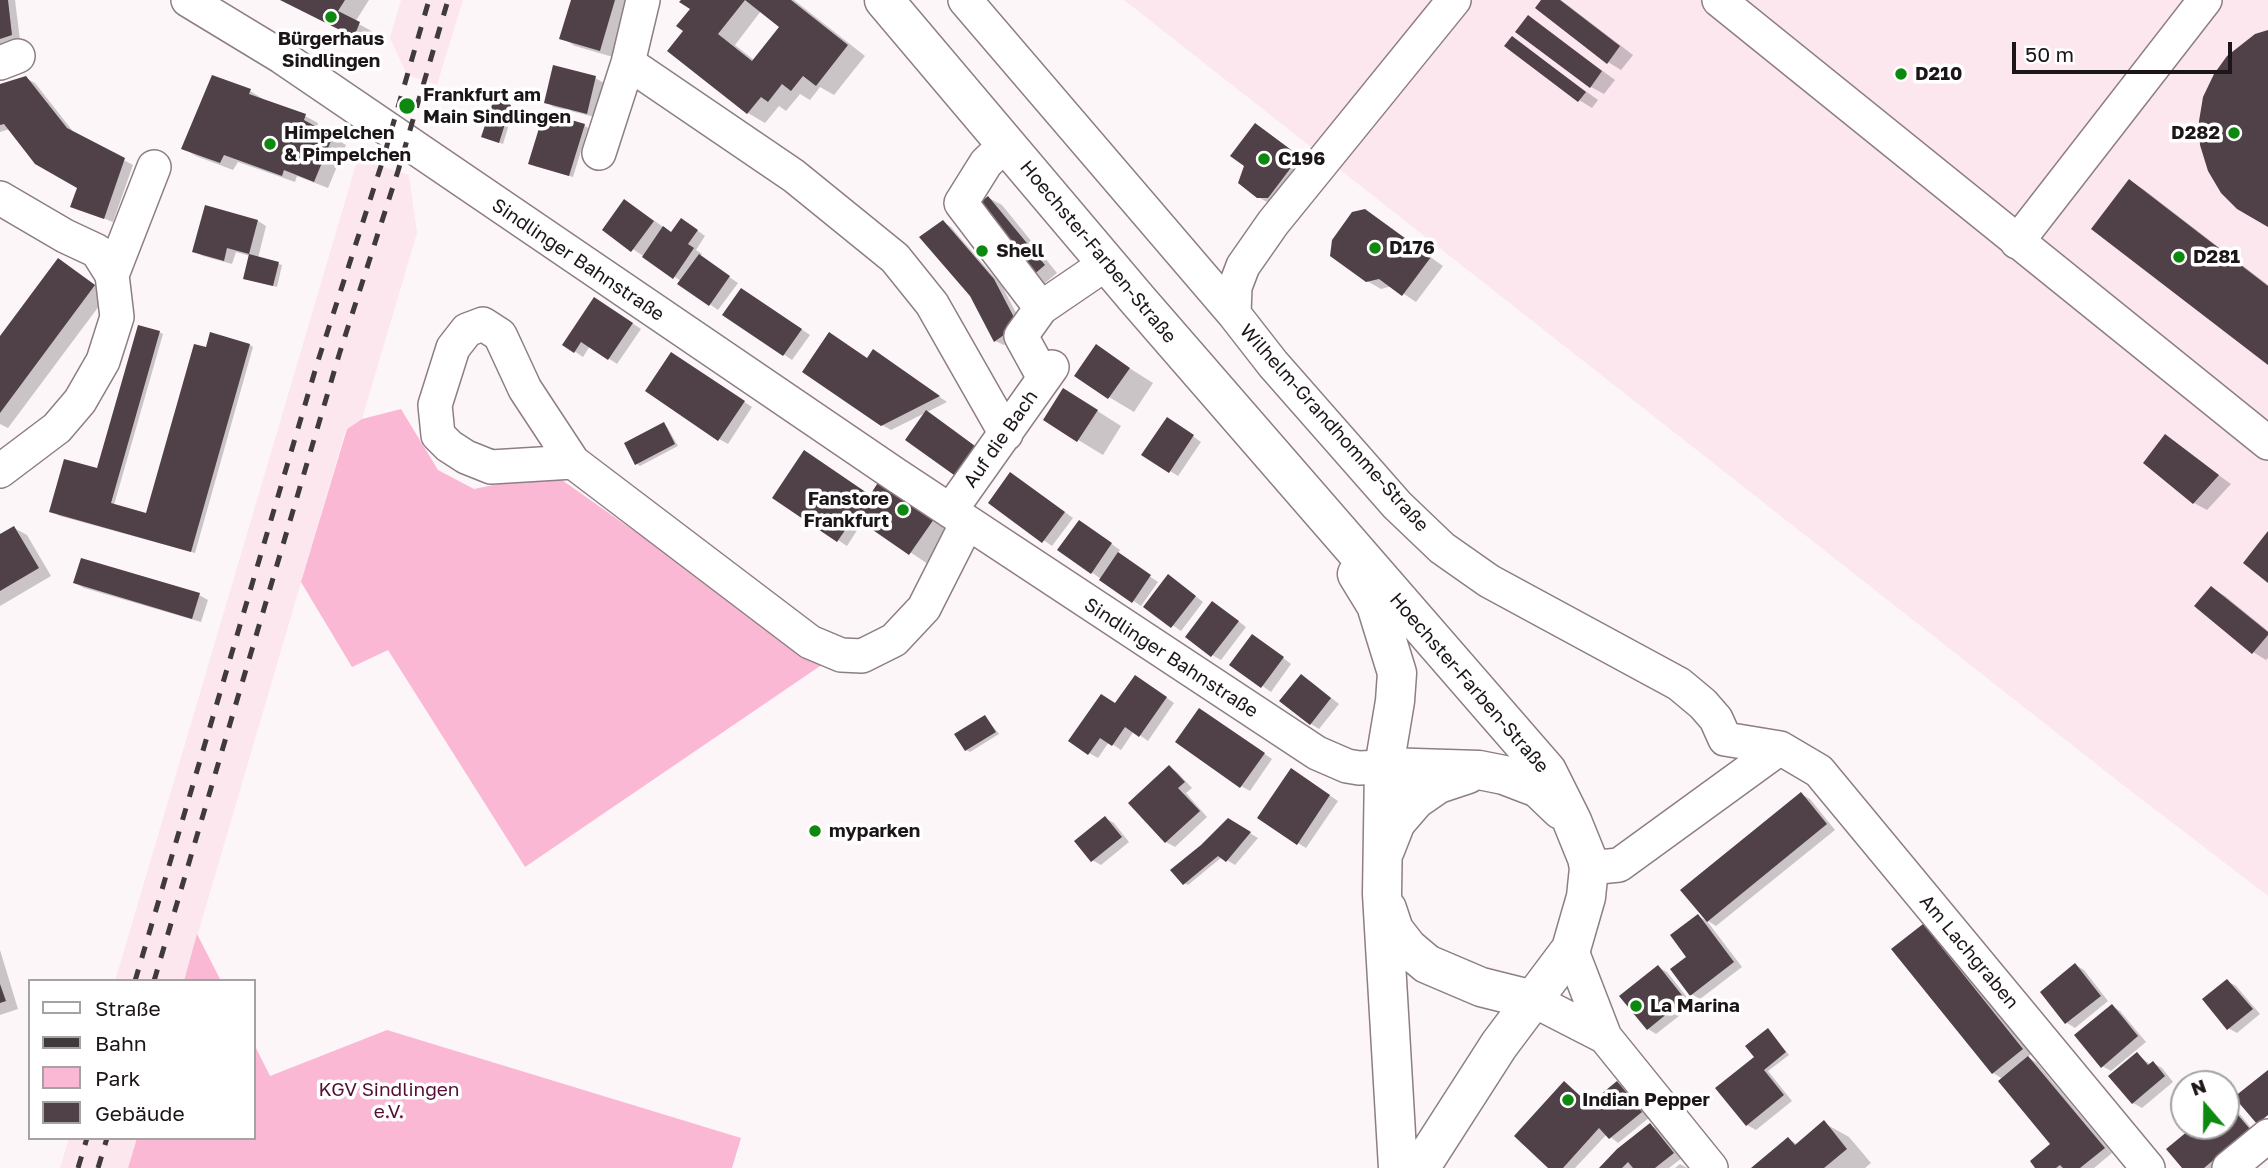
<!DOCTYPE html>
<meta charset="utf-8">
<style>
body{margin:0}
#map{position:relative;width:2268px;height:1168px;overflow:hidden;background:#fdf6f8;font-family:"Golos Text",sans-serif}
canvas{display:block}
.legend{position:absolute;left:28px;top:979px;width:228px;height:161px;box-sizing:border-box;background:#fff;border:2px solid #a4a2a3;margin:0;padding:9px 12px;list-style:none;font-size:21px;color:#1c1618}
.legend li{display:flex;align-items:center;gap:14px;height:35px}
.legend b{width:35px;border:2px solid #a4a2a3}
.north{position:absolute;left:2170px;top:1070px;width:70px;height:70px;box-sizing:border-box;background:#fff;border:2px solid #a4a2a3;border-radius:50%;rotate:340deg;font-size:19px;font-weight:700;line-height:28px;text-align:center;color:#1c1618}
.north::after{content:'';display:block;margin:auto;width:24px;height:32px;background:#0d890f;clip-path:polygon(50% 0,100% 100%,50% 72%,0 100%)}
.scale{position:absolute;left:2012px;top:42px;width:220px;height:32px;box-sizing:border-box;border:4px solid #1c1618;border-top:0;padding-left:9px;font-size:21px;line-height:24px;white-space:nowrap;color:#1c1618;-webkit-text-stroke:5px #fff;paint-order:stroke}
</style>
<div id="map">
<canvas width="2268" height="1168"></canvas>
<ul class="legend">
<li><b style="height:9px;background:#fff"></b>Straße</li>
<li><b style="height:9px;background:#403a3c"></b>Bahn</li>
<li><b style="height:19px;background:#fab8d4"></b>Park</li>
<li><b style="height:19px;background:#4f4147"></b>Gebäude</li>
</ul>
<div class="north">N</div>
<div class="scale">50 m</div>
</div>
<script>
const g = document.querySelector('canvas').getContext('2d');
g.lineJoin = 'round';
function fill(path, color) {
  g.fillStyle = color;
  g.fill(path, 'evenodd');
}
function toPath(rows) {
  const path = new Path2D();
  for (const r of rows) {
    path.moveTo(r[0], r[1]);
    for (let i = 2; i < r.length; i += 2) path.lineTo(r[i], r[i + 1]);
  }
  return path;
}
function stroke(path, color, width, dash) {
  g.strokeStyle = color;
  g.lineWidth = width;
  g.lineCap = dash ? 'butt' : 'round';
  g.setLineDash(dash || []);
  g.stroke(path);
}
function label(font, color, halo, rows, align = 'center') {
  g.font = font + ' "Golos Text",sans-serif';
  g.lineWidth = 7;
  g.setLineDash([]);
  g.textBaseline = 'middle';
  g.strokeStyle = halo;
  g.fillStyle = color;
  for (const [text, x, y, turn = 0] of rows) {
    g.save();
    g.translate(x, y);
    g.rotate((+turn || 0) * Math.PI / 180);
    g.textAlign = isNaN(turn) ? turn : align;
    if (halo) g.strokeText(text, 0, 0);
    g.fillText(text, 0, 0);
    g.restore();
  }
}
fill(toPath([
 [401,0,463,0,437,85,407,75,390,38],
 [1124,0,2268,0,2268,896,2123,785],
 [357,161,368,162,409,175,417,233,362,419,346,429,184,981,115,981],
 [69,1138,137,1138,128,1168,60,1168]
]), '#fce7ef');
fill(toPath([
 [401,409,438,470,474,489,552,473,823,664,525,867,388,650,352,667,301,582,347,429,362,419],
 [197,934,221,981,184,981],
 [387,1030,741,1138,732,1168,128,1168,137,1138,254,1138,254,1044,270,1076]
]), '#fab8d4');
fill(toPath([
 [0,0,15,0,20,40,0,46],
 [281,0,369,0,355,22,377,34,372,46],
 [573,0,630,0,613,57,575,46,562,38],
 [683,0,794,0,865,56,834,95,820,87,810,100,800,94,786,111,779,106,765,123,748,113,669,51,685,31,692,9],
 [761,11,781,27,755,61,735,45],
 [1543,0,1561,0,1633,55,1621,70,1608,62,1537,7],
 [1529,17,1615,80,1604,94,1591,87],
 [1512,38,1598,100,1592,108,1579,100],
 [26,78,35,83,75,134,133,165,113,222,72,206,79,187,10,129,0,132,0,86],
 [595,78,604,83,595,117,554,107,546,102],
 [250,91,263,99,262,100,305,116,318,123,317,128,346,145,328,188,297,176,295,182,238,162,233,170,196,156,183,148],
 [495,101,514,108,503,144,487,138],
 [584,125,588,128,573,177,534,166],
 [1264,130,1302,158,1304,167,1277,202,1267,202,1258,197],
 [2130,181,2143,189,2268,285,2268,363],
 [989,198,1002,205,1057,273,1026,299],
 [633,206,672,233,690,225,705,236,696,250,702,254,700,257,738,283,718,310,680,283,681,281,604,230],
 [206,207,258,221,266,226,258,258,282,265,277,287,249,280,250,256,236,252,232,264,203,256,194,251],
 [1365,211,1443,266,1416,302,1392,286,1381,289,1367,281],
 [943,222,951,227,1002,286,1025,330,1004,345,995,341],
 [59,260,108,294,8,428,0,424,0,339],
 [750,295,810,335,792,360,725,315],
 [603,304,641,329,617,364,590,346,583,357,564,344],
 [159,332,163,334,114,505,147,515,207,350,250,345,253,347,195,553,60,516,51,511,98,470],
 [1096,347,1153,383,1134,412,1109,397],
 [882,357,947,402,891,430,882,425,868,360],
 [680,359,752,407,728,444,719,439],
 [1088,405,1121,426,1103,455,1045,420],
 [935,417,983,452,963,479,907,440],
 [664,424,667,427,678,446,640,466,637,464],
 [1176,424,1201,442,1178,476,1170,471],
 [2166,437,2231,484,2207,510,2194,503],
 [1019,479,1073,518,1052,546,990,503],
 [880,483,958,534,934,568,863,521,847,546,774,497,871,497],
 [1088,527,1120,550,1117,554,1158,582,1141,606,1091,572],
 [14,528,27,535,51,576,0,606,0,536],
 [1177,582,1203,602,1181,631,1146,607],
 [75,583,199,595,208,600,201,622,84,588],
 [2211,588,2225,596,2268,631,2268,658,2266,660,2253,652],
 [1221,608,1246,627,1221,660,1212,655],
 [1261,641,1291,664,1271,692,1232,664],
 [1310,681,1339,704,1319,729,1311,724],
 [1144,682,1174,703,1148,741,1134,731,1121,750,1109,742,1098,758,1089,753,1116,705],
 [1208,715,1272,759,1250,791,1241,786],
 [985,717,999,734,970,752,966,750],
 [1169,767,1177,772,1192,788,1186,793,1207,817,1175,847,1166,842],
 [1300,775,1338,801,1306,848,1298,843],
 [1801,794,1810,799,1835,830,1716,926,1708,921],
 [1105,818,1114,823,1129,842,1101,865,1092,860],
 [1228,820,1258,838,1235,865,1222,857,1188,885,1184,883,1202,847],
 [1698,916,1707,921,1742,967,1700,999,1691,994,1689,957],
 [1923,926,1932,931,2031,1054,2028,1057,2037,1063,2112,1153,2094,1168,2038,1168,2053,1144,2003,1079,1993,1073],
 [0,950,18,1009,0,1015],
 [2076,965,2084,970,2108,1001,2075,1028,2067,1023,2042,992],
 [1658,967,1667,972,1693,1005,1656,1034,1648,1029],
 [2227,981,2236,986,2260,1014,2237,1033,2228,1028],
 [2112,1006,2120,1011,2146,1042,2111,1071,2102,1066],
 [1768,1030,1789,1055,1768,1071,1792,1101,1756,1130,1747,1125,1754,1059],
 [2137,1054,2151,1065,2153,1063,2162,1068,2173,1082,2142,1108,2133,1103,2111,1076],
 [1617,1083,1626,1088,1650,1117,1618,1143,1607,1134,1575,1168,1550,1168,1590,1105],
 [2226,1102,2234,1107,2257,1135,2218,1168,2184,1168,2197,1126,2226,1126],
 [1824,1123,1849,1137,1871,1163,1865,1168,1754,1168,1789,1139,1798,1145],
 [1650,1125,1659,1130,1682,1158,1669,1168,1602,1168],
 [1680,1164,1687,1168,1675,1168]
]), '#0003');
fill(toPath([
 [0,0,8,0,12,35,0,39],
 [280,0,345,0,338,11,360,22,354,37],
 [571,0,615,0,600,51,559,39],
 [681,0,791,0,848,45,816,86,803,76,791,91,782,84,768,102,761,97,747,114,667,51,683,31,676,26,690,9,679,2],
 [745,0,779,27,752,61,718,34],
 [1541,0,1560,0,1620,46,1607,64,1535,8],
 [1528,15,1602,71,1590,88,1515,32],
 [2268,30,2268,227,2237,209,2221,193,2208,171,2200,145,2199,121,2203,97,2214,74,2227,56,2255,34],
 [1512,36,1586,92,1578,102,1504,46],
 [553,65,596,76,587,114,544,103],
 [212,75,251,89,249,94,306,114,304,120,333,136,314,182,284,170,282,176,224,155,220,163,181,149],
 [26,76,67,128,125,158,104,219,70,207,77,188,35,164,4,124,0,125,0,84],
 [494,99,511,105,499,143,481,137],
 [544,112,585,124,569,176,528,164],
 [1255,123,1294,152,1296,161,1268,198,1257,198,1238,183,1244,166,1230,156],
 [2129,179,2268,286,2268,365,2091,229],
 [988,196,1045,265,1012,293,955,224],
 [624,199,654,221,631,252,602,230],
 [205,205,258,220,249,254,279,262,273,286,243,279,249,254,227,248,224,261,192,252],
 [1365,209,1431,257,1402,296,1379,279,1366,282,1330,256,1332,240,1352,212],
 [681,218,698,230,688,244,694,248,673,279,642,257,663,226,671,232],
 [943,220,994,279,1018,325,994,342,970,296,919,237],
 [699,254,730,276,709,306,677,284],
 [58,258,95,285,0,413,0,336],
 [741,288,802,329,783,356,722,315],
 [594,297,633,323,608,360,581,342,574,353,562,345],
 [138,325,160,331,111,503,146,513,194,344,206,347,210,332,250,344,191,552,49,512,64,459,97,468],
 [829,332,867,358,873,349,940,396,881,426,802,372],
 [1096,344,1130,368,1108,399,1074,376],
 [671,352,745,401,718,441,645,391],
 [1063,388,1098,410,1077,442,1043,420],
 [926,410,975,446,954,475,905,440],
 [1167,417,1194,435,1169,473,1141,455],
 [664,422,675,444,635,465,624,443],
 [2165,434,2219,475,2193,504,2143,463],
 [804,450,870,495,879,481,934,519,909,555,854,517,837,542,772,498],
 [1010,472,1065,512,1042,543,988,503],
 [1079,520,1112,543,1091,574,1057,550],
 [14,526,39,568,0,591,0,534],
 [2268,531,2268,583,2243,563],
 [1118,552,1151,575,1132,603,1099,580],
 [81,558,200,593,192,619,73,583],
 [1168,574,1196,596,1171,628,1143,607],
 [2211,586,2268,632,2268,635,2252,654,2194,606],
 [1212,601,1239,621,1211,657,1185,637],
 [1252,634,1284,657,1261,688,1229,665],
 [1301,674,1331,698,1310,725,1279,701],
 [1135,675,1167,697,1139,737,1125,727,1112,746,1100,738,1088,755,1068,741,1101,694,1115,703],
 [1199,708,1265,753,1240,788,1175,742],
 [985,715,996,732,965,751,954,734],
 [1169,765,1185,782,1178,788,1200,811,1165,843,1128,803],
 [1291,768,1330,795,1297,845,1257,818],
 [1801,792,1827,824,1707,922,1680,890],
 [1105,816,1122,837,1091,862,1074,841],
 [1228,818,1251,832,1226,862,1218,856,1183,885,1170,870,1201,845],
 [1698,914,1734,962,1690,996,1670,969,1686,957,1670,935],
 [1923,924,2023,1049,1992,1074,1891,949],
 [2075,963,2101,996,2065,1024,2040,992],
 [1658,965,1685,999,1647,1030,1619,996],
 [2227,979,2253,1009,2227,1030,2202,999],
 [0,984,6,1001,0,1003],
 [2112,1004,2138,1036,2101,1068,2074,1035],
 [1768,1028,1786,1052,1764,1070,1784,1095,1746,1126,1715,1088,1754,1057,1745,1046],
 [2137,1052,2148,1065,2153,1061,2165,1076,2132,1104,2108,1076],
 [2028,1056,2105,1148,2080,1168,2063,1168,2060,1165,2056,1168,2035,1168,2030,1161,2050,1144,1998,1081],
 [2268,1070,2268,1115,2257,1124,2234,1097],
 [1564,1081,1589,1104,1617,1081,1642,1112,1609,1139,1599,1128,1563,1168,1548,1168,1514,1136],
 [2226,1101,2250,1129,2204,1168,2182,1168,2166,1149,2194,1126,2226,1126],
 [1824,1120,1847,1149,1824,1168,1751,1168,1788,1137,1795,1145],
 [1650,1123,1674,1153,1655,1168,1633,1168,1628,1162,1622,1168,1599,1168,1617,1149]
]), '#4f4147');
const minor = toPath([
 [188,0,282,57,896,475,1317,753,1347,766,1359,768,1384,767],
 [965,0,1234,314,1273,364,1397,505,1442,548,1489,581,1679,684,1703,704,1716,719,1725,739,1780,748,1819,771,2148,1168],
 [1719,0,2268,443],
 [0,63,18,56],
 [628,63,794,176,895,258,932,304,1006,434],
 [1006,144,986,163,961,203,1041,308,1107,263],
 [599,153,628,63,643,0],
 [0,198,65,236,97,251,112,275,117,317,103,361,80,401,57,428,0,471],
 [2017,242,2205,0],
 [112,275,154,167],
 [1041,308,1021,336,1044,378],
 [1234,314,1235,287,1243,266,1273,223,1454,0],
 [573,462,491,467,466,457,449,446,438,435,435,405,453,348,467,330,483,324,500,335,525,389,573,462,810,642,841,655,862,656,894,640,924,608,967,523],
 [950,511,1052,367],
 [1589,868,1619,865,1780,748],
 [1571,949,1605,1037,1711,1168],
 [1533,1000,1605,1037],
 [2229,1168,2268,1136]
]);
const major = toPath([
 [884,0,1137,299,1547,771,1572,821,1587,858,1589,868,1586,897,1571,949,1499,1045,1420,1168],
 [1357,574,1376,605,1397,673,1395,701,1384,767,1382,894,1398,1168],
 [1384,767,1479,770,1504,775,1538,788,1561,810],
 [1385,850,1396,822,1415,800,1438,784,1468,774],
 [1387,909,1394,930,1408,948,1427,964,1481,987,1533,1000]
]);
stroke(minor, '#8d7e84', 36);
stroke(major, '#8d7e84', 41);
stroke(minor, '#fff', 33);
stroke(major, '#fff', 38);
stroke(toPath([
 [135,981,317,364,381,166,429,0],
 [154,981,339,355,398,171,448,0],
 [78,1168,87,1138],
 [98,1168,107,1138]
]), '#403a3c', 5, [12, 12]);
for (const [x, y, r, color] of [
 [331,17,7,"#0d890f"],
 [1901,74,7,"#0d890f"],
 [407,106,9,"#0d890f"],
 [2234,133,7,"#0d890f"],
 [270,144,7,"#0d890f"],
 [1264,159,7,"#0d890f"],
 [1375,248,7,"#0d890f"],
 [982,251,7,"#0d890f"],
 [2179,257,7,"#0d890f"],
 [903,510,7,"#0d890f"],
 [815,831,7,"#0d890f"],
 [1636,1006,7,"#0d890f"],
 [1568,1100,7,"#0d890f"]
]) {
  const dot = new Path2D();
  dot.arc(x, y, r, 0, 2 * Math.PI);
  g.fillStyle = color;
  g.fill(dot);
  stroke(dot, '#fff', 2.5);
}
label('bold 19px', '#1c1618', '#fff', [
 ["Bürgerhaus",331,39,"center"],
 ["Sindlingen",331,61,"center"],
 ["D210",1915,74],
 ["Frankfurt am",423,95],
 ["Main Sindlingen",423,117],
 ["Himpelchen",284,133],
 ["& Pimpelchen",284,155],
 ["D282",2220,133,"right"],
 ["C196",1278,159],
 ["D176",1389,248],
 ["Shell",996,251],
 ["D281",2193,257],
 ["Fanstore",889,499,"right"],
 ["Frankfurt",889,521,"right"],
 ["myparken",829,831],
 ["La Marina",1650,1006],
 ["Indian Pepper",1582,1100]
], 'left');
label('19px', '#1c1618', '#fff', [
 ["Hoechster-Farben-Straße",1098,252,50],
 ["Sindlinger Bahnstraße",578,260,34],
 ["Wilhelm-Grandhomme-Straße",1334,428,48],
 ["Auf die Bach",1001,439,-55],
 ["Sindlinger Bahnstraße",1171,658,33],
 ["Hoechster-Farben-Straße",1469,683,49],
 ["Am Lachgraben",1969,952,50]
]);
label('19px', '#520e34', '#fff', [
 ["KGV Sindlingen",389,1090],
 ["e.V.",389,1112]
]);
</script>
